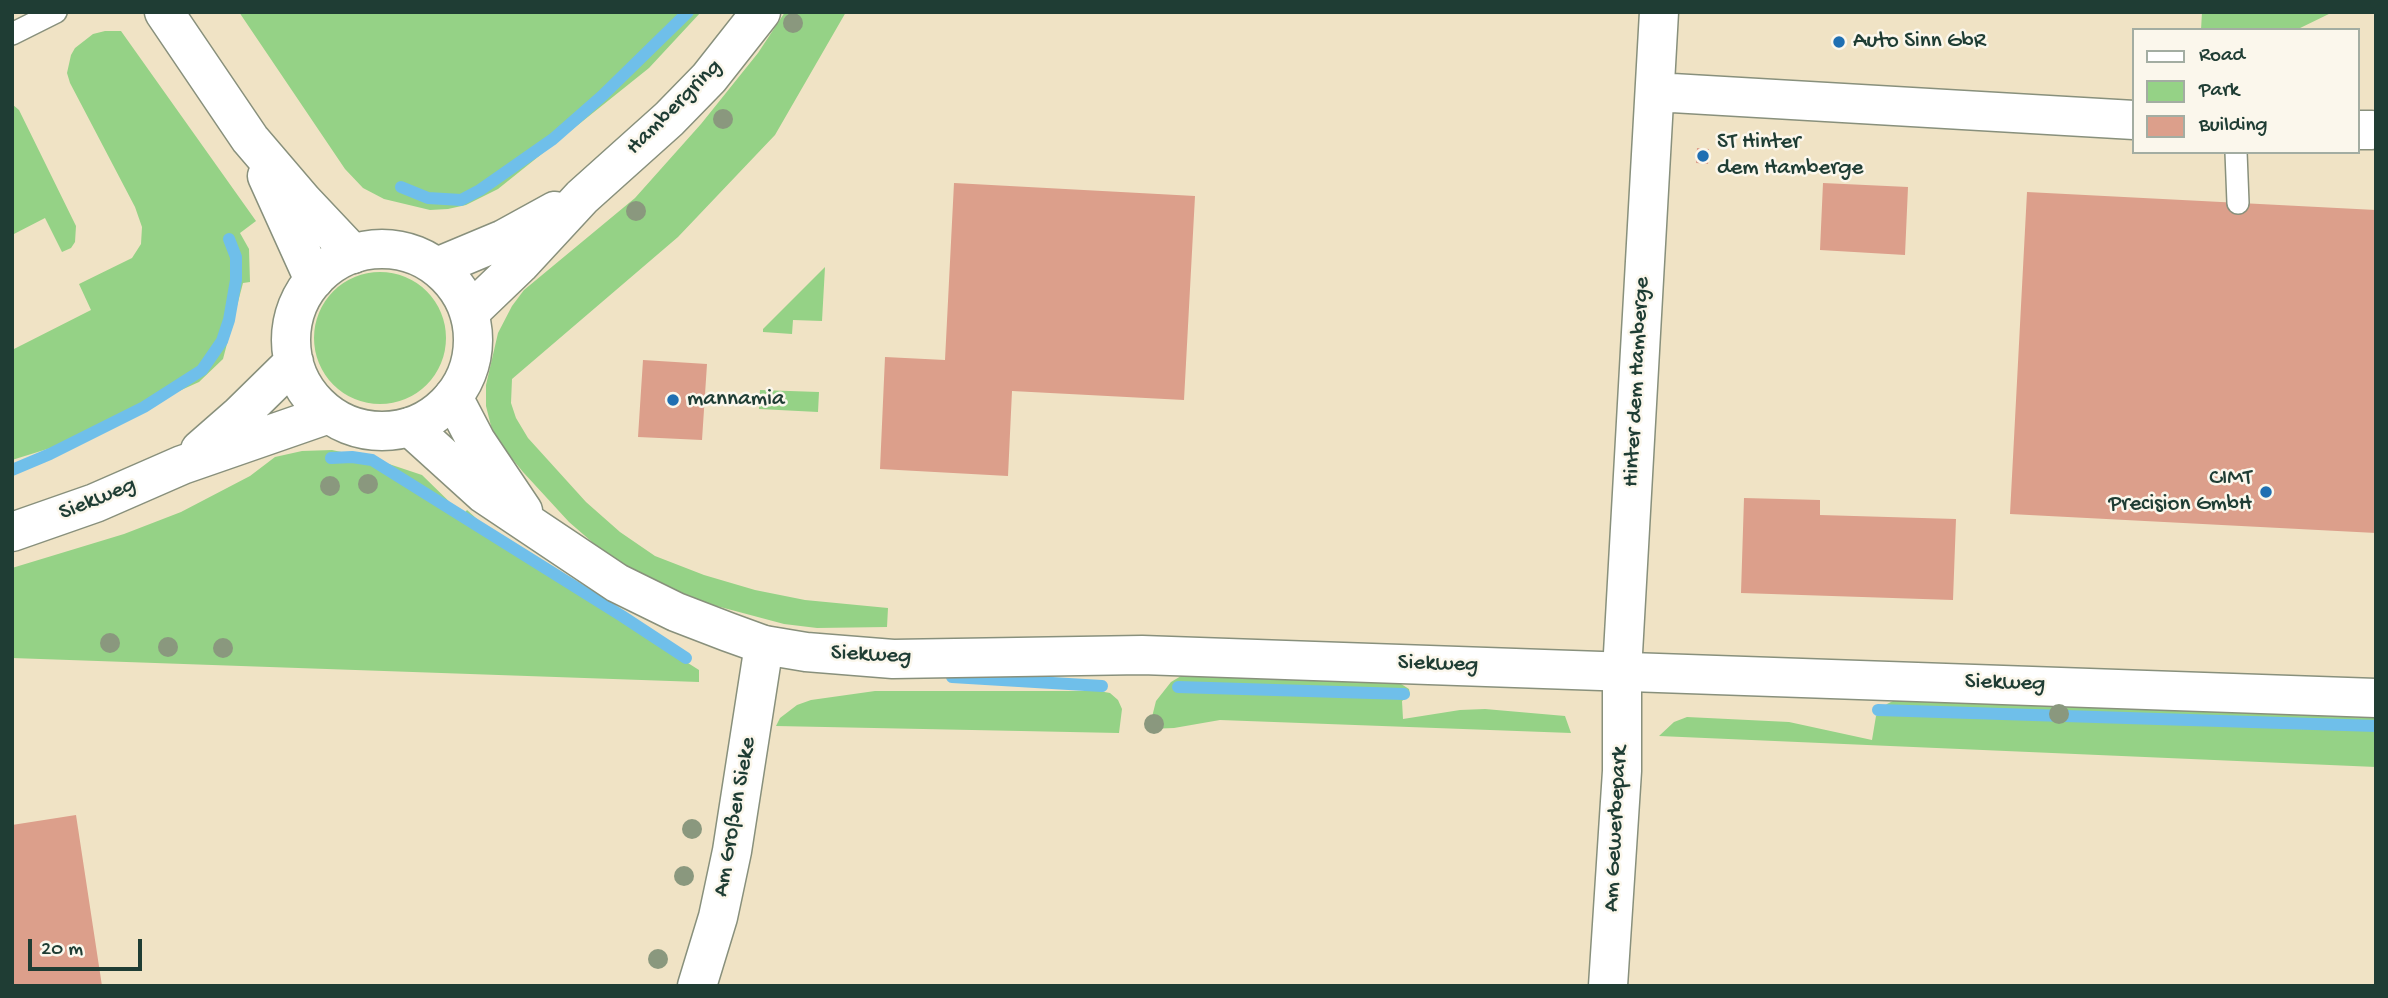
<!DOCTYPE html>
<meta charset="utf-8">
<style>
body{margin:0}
#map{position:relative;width:2388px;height:998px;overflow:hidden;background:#f0e3c5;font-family:"Gochi Hand",sans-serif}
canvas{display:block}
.frame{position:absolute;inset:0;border:14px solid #1f3d34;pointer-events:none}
.legend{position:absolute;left:2132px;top:28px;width:228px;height:126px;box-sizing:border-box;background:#fbf7ec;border:2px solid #a3ada2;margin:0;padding:9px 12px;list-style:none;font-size:21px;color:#1f3d34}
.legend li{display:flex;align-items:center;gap:14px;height:35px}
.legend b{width:35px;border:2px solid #a3ada2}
.scale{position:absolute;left:28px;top:939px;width:114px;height:32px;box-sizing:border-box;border:4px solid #1f3d34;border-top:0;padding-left:9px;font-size:21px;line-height:24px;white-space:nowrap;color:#1f3d34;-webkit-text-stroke:5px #fbf7ec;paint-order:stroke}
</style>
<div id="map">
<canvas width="2388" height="998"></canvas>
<div class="frame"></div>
<ul class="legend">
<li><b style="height:9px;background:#fff"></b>Road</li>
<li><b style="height:19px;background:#95d286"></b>Park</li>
<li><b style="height:19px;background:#dc9f8b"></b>Building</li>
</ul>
<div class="scale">20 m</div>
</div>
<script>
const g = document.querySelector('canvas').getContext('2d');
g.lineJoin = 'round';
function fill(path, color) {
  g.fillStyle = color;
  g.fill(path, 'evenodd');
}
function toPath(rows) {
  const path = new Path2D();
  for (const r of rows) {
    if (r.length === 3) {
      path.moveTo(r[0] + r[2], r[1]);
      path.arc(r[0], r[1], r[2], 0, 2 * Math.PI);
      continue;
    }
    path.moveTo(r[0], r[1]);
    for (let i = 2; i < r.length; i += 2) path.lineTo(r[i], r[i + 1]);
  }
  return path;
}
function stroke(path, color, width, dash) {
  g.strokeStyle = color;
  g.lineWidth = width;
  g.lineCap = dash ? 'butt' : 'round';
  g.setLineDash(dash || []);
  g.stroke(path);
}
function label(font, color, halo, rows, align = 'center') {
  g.font = font + ' "Gochi Hand",sans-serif';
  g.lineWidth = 5;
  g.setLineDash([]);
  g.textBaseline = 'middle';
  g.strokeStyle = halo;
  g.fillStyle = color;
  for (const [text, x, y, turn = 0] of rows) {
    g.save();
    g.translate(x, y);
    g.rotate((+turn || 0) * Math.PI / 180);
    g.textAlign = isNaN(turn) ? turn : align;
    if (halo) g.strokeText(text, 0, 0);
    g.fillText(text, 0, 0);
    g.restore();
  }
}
fill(toPath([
 [239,12,701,12,649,68,498,189,466,205,448,209,430,210,384,199,363,188,345,169],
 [785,12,846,12,775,135,678,237,512,379,511,403,516,418,528,438,586,502,620,532,655,556,704,575,755,590,805,600,888,608,887,627,817,628,784,624,694,600,629,569,599,548,569,522,523,472,500,444,491,426,486,406,486,385,498,333,512,306,524,290,635,198,701,124,758,53],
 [2202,12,2333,12,2296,30,2201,30],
 [105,31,121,31,256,221,240,233,249,249,250,282,243,283,223,359,199,382,57,446,12,460,12,350,91,310,79,284,132,258,141,244,142,227,135,207,70,83,67,73,71,55,75,48,93,34],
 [12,104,19,110,76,226,75,242,71,248,62,252,45,218,12,235],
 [825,267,822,321,793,320,792,334,763,332,763,329],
 [380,338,66],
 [760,390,819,392,818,412,759,409],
 [332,450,374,459,422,475,463,515,467,510,517,555,699,670,699,682,12,658,12,568,124,534,181,512,250,476,275,457,302,451],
 [1181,676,1398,682,1409,689,1410,695,1402,701,1403,719,1460,710,1485,709,1565,716,1571,733,1220,720,1174,728,1149,729,1156,701,1171,682],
 [875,691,1099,691,1110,693,1118,700,1122,709,1119,733,776,726,780,718,797,705,811,700],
 [1895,700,2376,718,2376,767,1659,736,1674,722,1687,717,1789,722,1872,740,1876,716,1887,704]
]), '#95d286');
stroke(toPath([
 [401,187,428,198,461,200,480,190,553,139,602,96,688,12],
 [331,458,352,457,372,460,622,616,686,658],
 [12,470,50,454,144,407,202,370,222,341,229,320,236,280,236,257,229,239],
 [952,677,1102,686],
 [1178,687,1404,694],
 [1878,710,2376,726]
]), '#6fbfea', 12);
fill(toPath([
 [1697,148,1709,149,1708,164,1696,163],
 [954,183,1195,196,1184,400,1012,391,1008,476,880,469,885,357,945,360],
 [1823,183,1908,187,1905,255,1820,250],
 [2027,192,2376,210,2376,533,2010,514],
 [643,360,707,364,702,440,638,437],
 [1744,498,1820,500,1820,515,1956,519,1953,600,1741,593],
 [76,815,102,986,12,986,12,825]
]), '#dc9f8b');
const service = toPath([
 [12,34,56,12],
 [2236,152,2238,203]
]);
const minor = toPath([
 [164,12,250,139,303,201,353,254],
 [1655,92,2134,120],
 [2358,130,2372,130],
 [267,176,314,280],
 [697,986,718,917,732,851,764,645],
 [1608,986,1622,771,1622,671,1659,12]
]);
const tertiary = toPath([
 [453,397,476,441,523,511],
 [410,427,484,494,617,583,676,612,728,632,764,645,806,652,893,659,1142,655,2376,698]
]);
const secondary = toPath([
 [382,340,91],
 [437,267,504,239,555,211],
 [469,313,520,264,582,197,669,119,709,78,761,12],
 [200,450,240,415,294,362],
 [12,532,95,503,182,465,329,414]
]);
stroke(service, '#88907c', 24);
stroke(minor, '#88907c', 41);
stroke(tertiary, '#88907c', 41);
stroke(secondary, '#88907c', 41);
stroke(service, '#fff', 21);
stroke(minor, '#fff', 38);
stroke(tertiary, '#fff', 38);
stroke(secondary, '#fff', 38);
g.fillStyle = '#8a987e';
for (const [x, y] of [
 [793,23],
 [723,119],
 [636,211],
 [368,484],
 [330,486],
 [110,643],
 [168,647],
 [223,648],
 [2059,714],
 [1154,724],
 [692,829],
 [684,876],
 [658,959]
]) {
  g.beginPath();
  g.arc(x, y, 10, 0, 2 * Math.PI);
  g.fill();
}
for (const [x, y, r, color] of [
 [1839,42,7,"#1f6fb2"],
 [1703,156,7,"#1f6fb2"],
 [673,400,7,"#1f6fb2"],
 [2266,492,7,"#1f6fb2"]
]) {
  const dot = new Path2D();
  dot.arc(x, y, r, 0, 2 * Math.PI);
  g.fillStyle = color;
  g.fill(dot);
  stroke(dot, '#fbf7ec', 2.5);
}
label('23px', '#1f3d34', '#fbf7ec', [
 ["Auto Sinn GbR",1853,42],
 ["ST Hinter",1717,143],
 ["dem Hamberge",1717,169],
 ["mannamia",687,400],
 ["CIMT",2252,479,"right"],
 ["Precision GmbH",2252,505,"right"]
], 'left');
label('23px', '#1f3d34', '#fbf7ec', [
 ["Hambergring",675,108,-45],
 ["Hinter dem Hamberge",1638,382,-87],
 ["Siekweg",98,500,-22],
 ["Siekweg",871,656,3],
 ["Siekweg",1438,665,2],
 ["Siekweg",2005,684,2],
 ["Am Großen Sieke",736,817,-80],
 ["Am Gewerbepark",1617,829,-87]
]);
</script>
